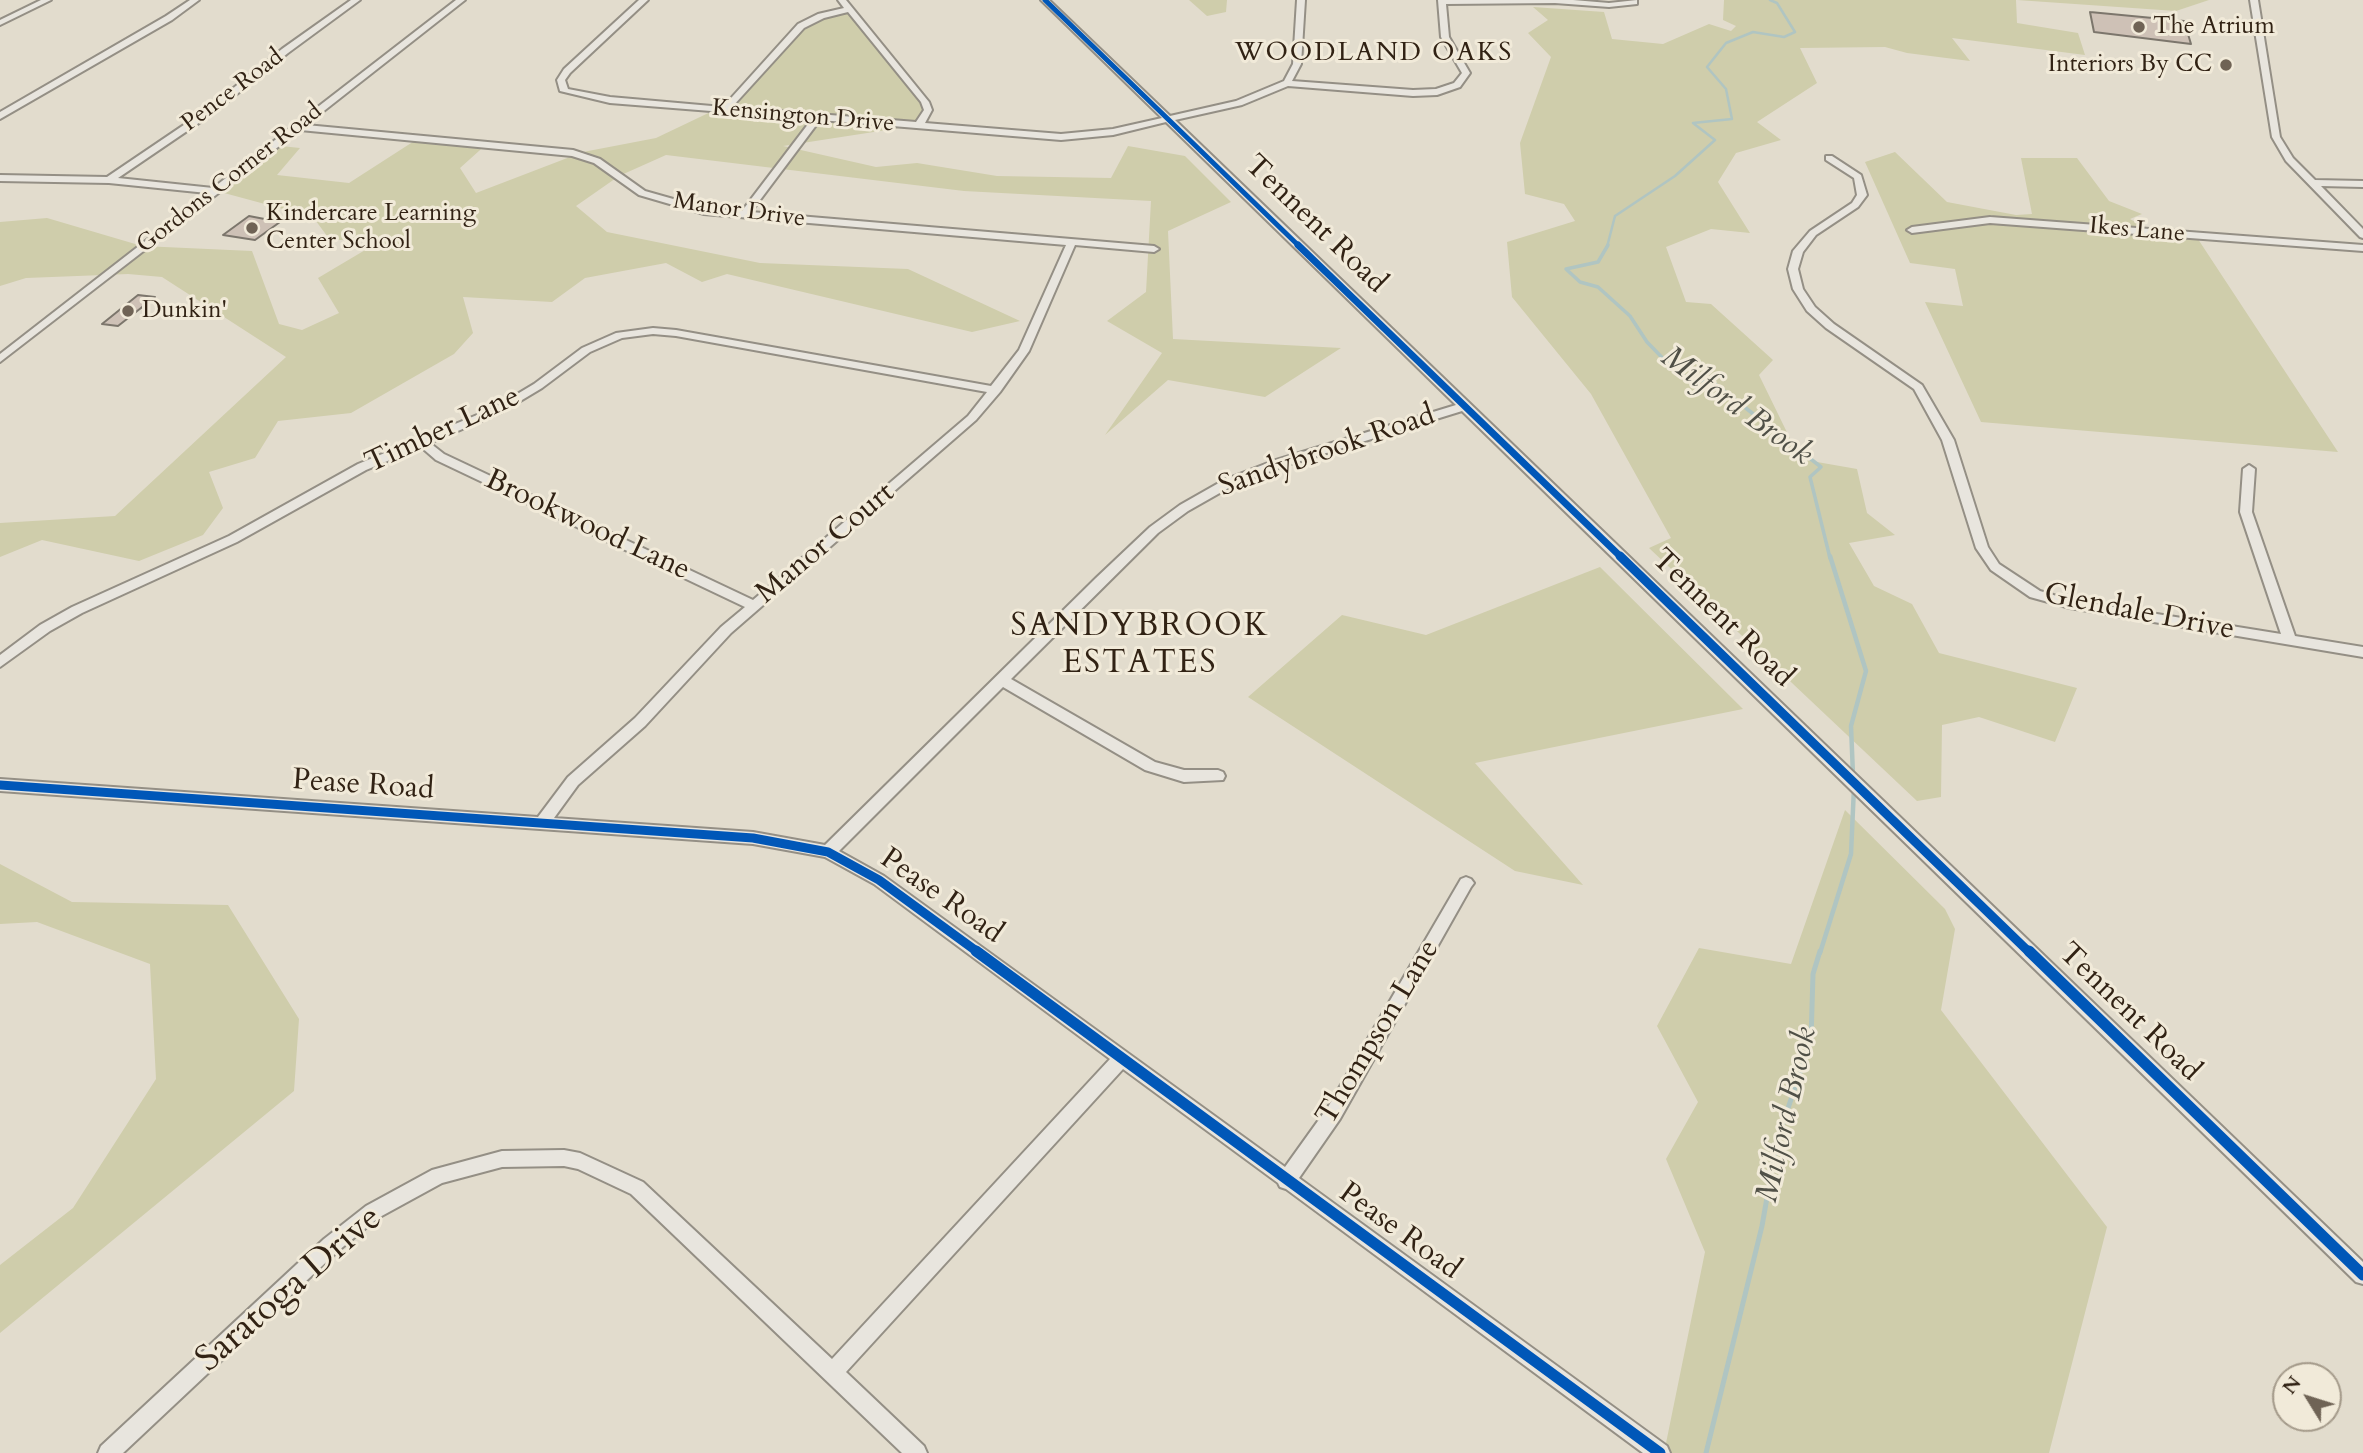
<!DOCTYPE html>
<style>
body{margin:0}
#map{position:relative;width:2363px;height:1453px;overflow:hidden;background:#e2dccd;font-family:Cardo,serif}
canvas{display:block}
.north{position:absolute;left:2272px;top:1362px;width:70px;height:70px;box-sizing:border-box;background:#f1ead9;border:2px solid #a49a8a;border-radius:50%;rotate:308deg;font-size:19px;font-weight:700;line-height:28px;text-align:center;color:#312214}
.north::after{content:'';display:block;margin:auto;width:24px;height:32px;background:#6f6355;clip-path:polygon(50% 0,100% 100%,50% 72%,0 100%)}
</style>
<div id="map">
<canvas width="2363" height="1453"></canvas>
<div class="north">N</div>
</div>
<script>
const g = document.querySelector('canvas').getContext('2d');
g.lineJoin = 'round';
function fill(path, color) {
  g.fillStyle = color;
  g.fill(path, 'evenodd');
}
function toPath(rows) {
  const path = new Path2D();
  for (const r of rows) {
    path.moveTo(r[0], r[1]);
    for (let i = 2; i < r.length; i += 2) path.lineTo(r[i], r[i + 1]);
  }
  return path;
}
function stroke(path, color, width, dash) {
  g.strokeStyle = color;
  g.lineWidth = width;
  g.lineCap = dash ? 'butt' : 'round';
  g.setLineDash(dash || []);
  g.stroke(path);
}
function label(font, color, halo, rows, align = 'center') {
  g.font = font + ' Cardo,serif';
  g.lineWidth = 6;
  g.setLineDash([]);
  g.textBaseline = 'middle';
  g.strokeStyle = halo;
  g.fillStyle = color;
  for (const [text, x, y, turn = 0] of rows) {
    g.save();
    g.translate(x, y);
    g.rotate((+turn || 0) * Math.PI / 180);
    g.textAlign = isNaN(turn) ? turn : align;
    if (halo) g.strokeText(text, 0, 0);
    g.fillText(text, 0, 0);
    g.restore();
  }
}
fill(toPath([
 [1189,0,1227,0,1226,12,1207,16],
 [1724,0,2016,0,2017,23,2078,33,2085,55,1952,38,1970,61,1907,53,1885,47,1800,48,1817,83,1757,122,1781,140,1736,153,1718,182,1750,233,1711,229,1666,247,1686,302,1711,304,1773,360,1759,375,1800,459,1857,469,1867,513,1895,535,1849,543,1874,586,1912,604,1939,653,2077,688,2055,742,1979,717,1942,725,1941,797,1917,801,1649,548,1671,538,1591,394,1512,297,1507,242,1575,221,1564,204,1525,194,1520,143,1551,57,1528,33,1548,20,1533,7,1604,12,1612,39,1663,44,1709,24,1731,31,1736,26,1723,20],
 [2017,0,2209,0,2176,11],
 [849,7,927,111,919,125,783,146,876,167,917,163,997,176,1111,178,1128,146,1185,156,1231,202,1168,231,1173,339,1341,348,1265,397,1168,380,1105,435,1162,353,1107,321,1146,292,1151,201,964,191,666,155,619,176,576,206,607,232,760,263,908,269,1020,321,972,332,727,274,702,282,666,263,585,278,552,302,463,297,473,333,454,354,351,413,278,421,255,458,209,472,223,508,203,535,139,561,42,540,0,557,0,523,115,516,286,357,162,277,128,274,26,278,0,286,0,222,47,218,142,246,252,251,279,324,302,330,339,313,318,278,382,240,330,240,313,217,213,190,271,145,300,148,277,175,349,183,422,136,489,142,460,168,476,193,583,152,656,138,721,107,804,21],
 [1895,152,1947,202,2016,215,2032,214,2021,158,2077,158,2109,201,2142,214,2130,219,2149,230,2194,233,2338,452,1981,422,1925,302,1963,306,1955,269,1910,263,1865,162],
 [1600,567,1743,709,1475,763,1583,885,1515,871,1248,697,1342,615,1426,635],
 [1845,810,1945,909,1955,929,1941,1010,2107,1227,2049,1453,1664,1453,1705,1252,1666,1159,1698,1102,1657,1026,1699,948,1791,964],
 [0,864,72,902,228,905,299,1019,294,1091,0,1333,0,1265,73,1208,156,1079,150,964,37,922,0,924]
]), '#cfcdab');
stroke(toPath([
 [1607,247,1615,216,1675,176,1715,140,1693,123,1732,119,1726,89,1707,67,1726,43,1753,32,1784,37,1795,32,1777,3,1770,0]
]), '#b0c5c2', 2.5);
stroke(toPath([
 [1608,245,1598,262,1566,269,1580,282,1598,287,1630,316,1647,342,1679,375,1715,384,1821,467,1810,477,1830,558]
]), '#b0c5c2', 3.5);
stroke(toPath([
 [1830,556,1866,671,1851,726,1853,775],
 [1820,953,1851,854,1854,787]
]), '#b0c5c2', 4.5);
stroke(toPath([
 [1706,1453,1762,1226,1777,1141,1811,1040,1813,974,1820,951]
]), '#b0c5c2', 5);
const building = toPath([
 [2090,12,2184,21,2191,44,2094,32,2090,12],
 [249,216,280,222,255,240,223,235,249,216],
 [138,295,155,297,118,326,102,324,138,295]
]);
fill(building, '#cec1b6');
stroke(building, '#7c766c', 2);
const minor = toPath([
 [41,0,51,0,0,25,0,20,41,0],
 [190,0,199,0,172,20,0,119,0,112,166,16,190,0],
 [351,0,360,0,288,53,212,114,118,178,213,188,456,0,465,0,306,125,573,150,600,159,645,191,705,208,742,211,812,119,610,103,560,91,557,80,564,69,639,0,648,0,570,73,565,80,568,89,610,97,723,107,798,24,818,14,844,8,838,0,846,0,929,102,932,110,925,123,1061,134,1113,129,1162,118,1041,0,1049,0,1170,116,1236,101,1284,81,1293,64,1297,0,1305,0,1301,64,1292,81,1413,90,1436,89,1454,83,1462,73,1441,37,1438,0,1573,0,1609,3,1637,0,1637,4,1609,7,1555,3,1446,4,1449,37,1470,73,1460,87,1437,95,1413,96,1288,86,1242,105,1175,120,2363,1262,2363,1284,2356,1282,1462,411,1281,467,1232,486,1188,511,1158,533,1011,679,1155,762,1184,770,1218,770,1223,772,1225,776,1223,780,1184,782,1145,770,1003,687,839,851,884,876,1285,1167,1328,1107,1461,879,1466,877,1471,879,1474,883,1471,887,1340,1119,1299,1178,1667,1446,1670,1453,1643,1453,1286,1189,1280,1187,1278,1183,1123,1069,846,1372,924,1446,927,1453,902,1453,631,1194,578,1169,564,1166,502,1167,442,1183,378,1218,338,1251,123,1453,98,1453,101,1446,324,1239,366,1206,432,1170,502,1151,564,1150,580,1153,643,1182,832,1359,1110,1059,874,884,825,857,753,844,0,791,0,779,538,817,568,777,635,718,721,627,745,607,436,460,421,447,366,470,237,542,82,613,50,631,0,667,0,655,40,625,72,607,229,536,358,464,494,408,534,384,582,348,616,333,653,328,676,330,991,386,1019,350,1066,245,704,214,639,195,594,163,572,156,300,130,0,362,0,354,207,193,109,183,0,181,0,175,107,177,206,110,282,49,351,0],
 [848,12,921,102,924,110,916,122,732,107,804,28,824,18,848,12],
 [820,120,1061,140,1113,135,1166,122,1456,405,1273,461,1224,480,1180,505,1150,527,1096,578,825,845,753,832,554,818,578,785,645,726,731,633,976,420,1000,392,1029,351,1075,245,1154,252,1159,249,1154,246,751,212,820,120],
 [653,334,676,336,987,392,968,416,753,600,444,454,430,443,502,412,542,388,590,352,622,338,653,334],
 [2250,0,2258,0,2280,137,2293,158,2315,180,2363,181,2363,187,2321,186,2363,229,2363,238,2360,237,2286,161,2272,137,2250,0],
 [1826,156,1832,156,1861,175,1867,195,1858,207,1816,235,1803,252,1798,269,1803,289,1815,307,1834,324,1922,385,1954,440,1988,547,1999,564,2040,591,2070,600,2281,634,2240,512,2243,469,2249,465,2255,469,2252,512,2295,636,2363,647,2363,657,2070,608,2030,597,1991,570,1976,548,1942,440,1914,389,1826,328,1807,311,1793,289,1788,269,1793,251,1810,231,1852,203,1857,195,1854,178,1826,160,1826,156],
 [1990,217,2363,245,2363,251,1990,223,1912,233,1907,230,1912,227,1990,217]
]);
stroke(minor, '#948f85', 4);
fill(minor, '#e8e5de');
stroke(toPath([
 [1045,0,1300,247]
]), '#0057b8', 5);
stroke(toPath([
 [1298,245,1622,558]
]), '#0057b8', 7);
stroke(toPath([
 [1620,556,2030,953],
 [0,785,753,838,828,852,879,880,979,953]
]), '#0057b8', 9);
stroke(toPath([
 [976,951,1660,1453],
 [2029,951,2363,1275]
]), '#0057b8', 11);
for (const [x, y, r, color] of [
 [2139,27,7,"#6f6355"],
 [2226,65,7,"#6f6355"],
 [252,228,7,"#6f6355"],
 [128,311,7,"#6f6355"]
]) {
  const dot = new Path2D();
  dot.arc(x, y, r, 0, 2 * Math.PI);
  g.fillStyle = color;
  g.fill(dot);
  stroke(dot, '#f1ead9', 2.5);
}
label('24px', '#312214', '#f1ead9', [
 ["The Atrium",2153,27],
 ["Interiors By CC",2212,65,"right"],
 ["Kindercare Learning",266,214],
 ["Center School",266,242],
 ["Dunkin'",142,311]
], 'left');
label('24px', '#312214', '#f1ead9', [
 ["Pence Road",233,91,-37],
 ["Kensington Drive",803,117,5],
 ["Gordons Corner Road",230,179,-38],
 ["Manor Drive",739,211,8],
 ["Ikes Lane",2137,231,5]
]);
g.letterSpacing = '2px';
label('26px', '#312214', '#f1ead9', [
 ["WOODLAND OAKS",1374,54]
]);
g.letterSpacing = '0px';
label('30px', '#312214', '#f1ead9', [
 ["Tennent Road",1315,225,44],
 ["Timber Lane",443,431,-25],
 ["Sandybrook Road",1327,452,-19],
 ["Brookwood Lane",587,526,25],
 ["Manor Court",826,544,-40],
 ["Glendale Drive",2139,613,11],
 ["Tennent Road",1722,619,44],
 ["Pease Road",363,786,4],
 ["Pease Road",941,897,35],
 ["Tennent Road",2129,1013,44],
 ["Thompson Lane",1379,1033,-59],
 ["Pease Road",1399,1232,36]
]);
label('italic 32px', '#505047', '#f1ead9', [
 ["Milford Brook",1736,407,36],
 ["Milford Brook",1788,1115,-77]
]);
g.letterSpacing = '2px';
label('32px', '#312214', '#f1ead9', [
 ["SANDYBROOK",1140,628],
 ["ESTATES",1140,665]
]);
g.letterSpacing = '0px';
label('37px', '#312214', '#f1ead9', [
 ["Saratoga Drive",290,1290,-41]
]);
</script>
